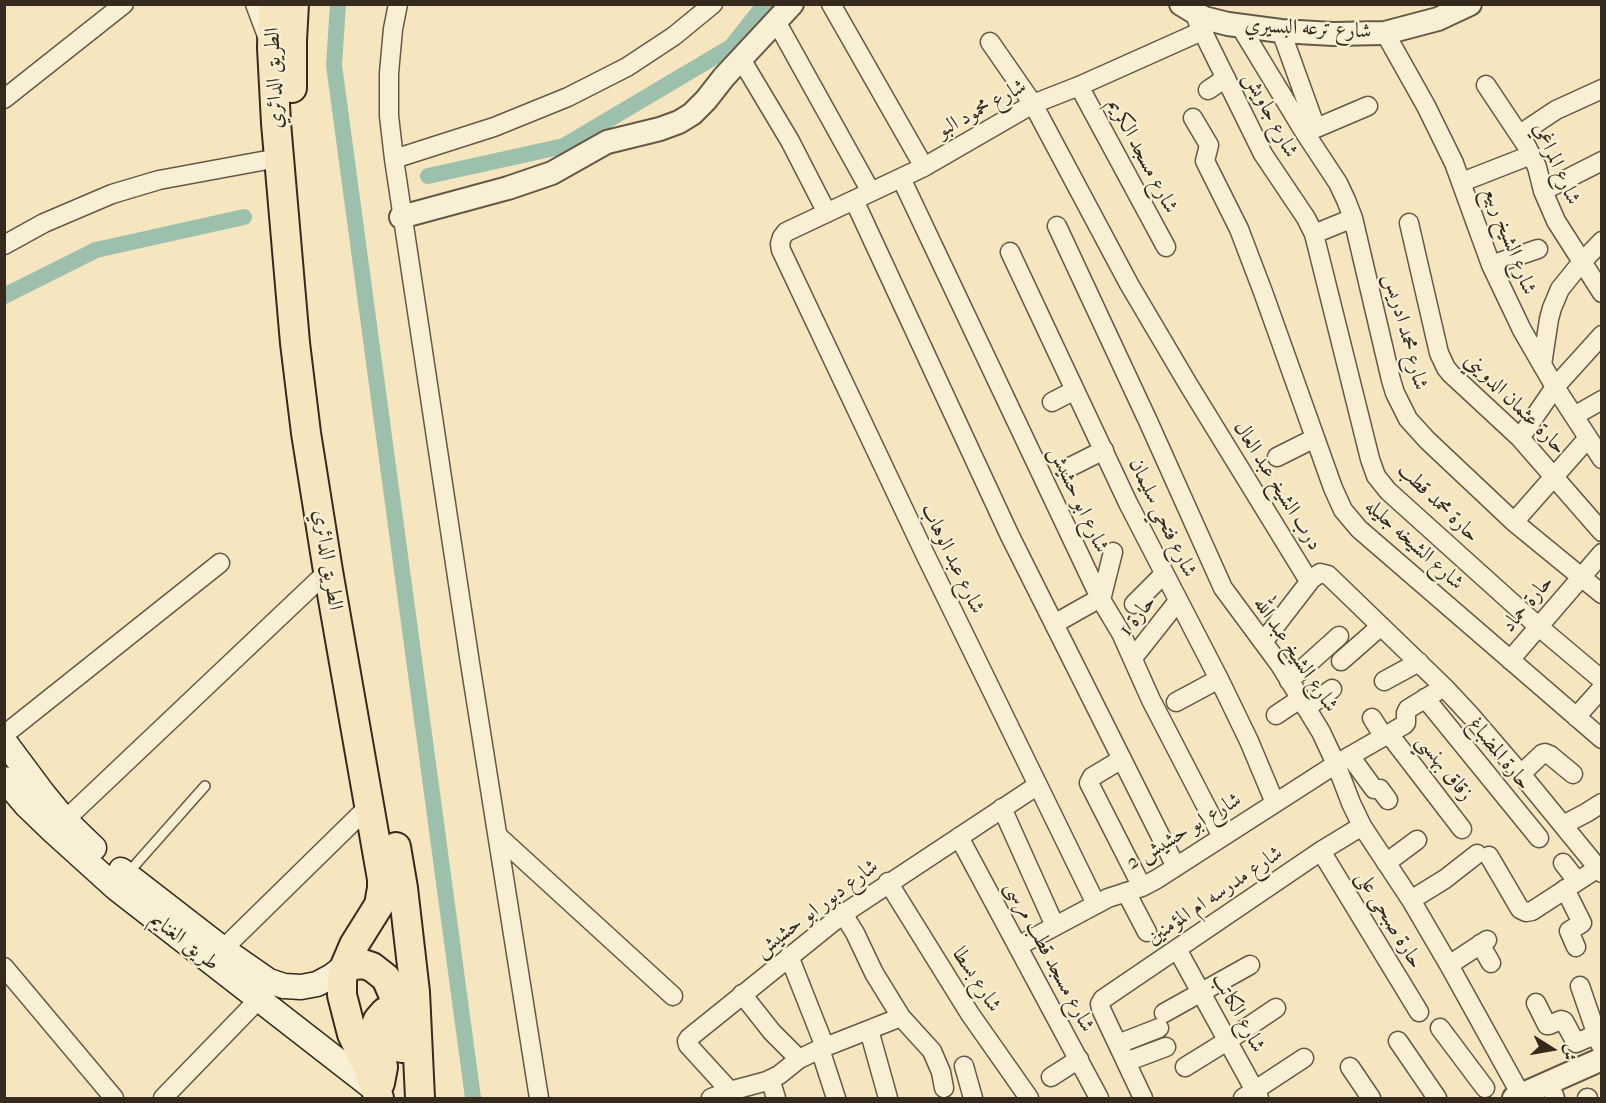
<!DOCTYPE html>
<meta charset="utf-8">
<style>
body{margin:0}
#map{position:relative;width:1606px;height:1103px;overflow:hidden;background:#f5e6bf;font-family:"IM FELL French Canon",Amiri,serif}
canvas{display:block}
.frame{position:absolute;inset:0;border:6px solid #36291d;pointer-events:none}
.north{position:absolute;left:1522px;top:1019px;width:60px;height:60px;-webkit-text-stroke:4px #f8efd5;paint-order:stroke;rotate:101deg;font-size:16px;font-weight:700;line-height:24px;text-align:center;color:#36291d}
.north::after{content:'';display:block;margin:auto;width:21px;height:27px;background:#36291d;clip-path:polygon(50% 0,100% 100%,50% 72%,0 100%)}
</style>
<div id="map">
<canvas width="1606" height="1103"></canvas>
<div class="frame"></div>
<div class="north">ش</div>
</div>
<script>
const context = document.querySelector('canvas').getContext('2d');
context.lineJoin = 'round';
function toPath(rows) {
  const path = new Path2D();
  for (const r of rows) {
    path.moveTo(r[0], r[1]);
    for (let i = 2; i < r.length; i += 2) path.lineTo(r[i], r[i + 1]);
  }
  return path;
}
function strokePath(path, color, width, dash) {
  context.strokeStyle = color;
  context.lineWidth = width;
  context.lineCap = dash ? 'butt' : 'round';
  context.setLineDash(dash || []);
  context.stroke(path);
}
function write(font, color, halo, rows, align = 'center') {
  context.font = font + ' "IM FELL French Canon",Amiri,serif';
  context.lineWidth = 4.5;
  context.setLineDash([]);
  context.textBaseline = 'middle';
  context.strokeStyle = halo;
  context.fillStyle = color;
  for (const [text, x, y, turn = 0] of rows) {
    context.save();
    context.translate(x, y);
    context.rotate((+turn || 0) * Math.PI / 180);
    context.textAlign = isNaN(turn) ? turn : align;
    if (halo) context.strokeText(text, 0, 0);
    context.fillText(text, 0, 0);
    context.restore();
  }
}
strokePath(toPath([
 [338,4,334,65,473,1098],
 [428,176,564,146,731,47,765,4],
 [4,296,96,250,244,217]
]), '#9dc0ac', 16);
const service = toPath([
 [128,873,205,786]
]);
const minor = toPath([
 [255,4,267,36],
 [398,4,393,29,389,73,389,116,394,159,470,663,539,1098],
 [831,4,924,167],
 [1197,20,1263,154,1306,218,1314,234,1370,459,1376,476,1388,491,1539,627,1602,680],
 [776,21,871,192],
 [1240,26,1305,133,1338,183,1346,200,1353,218,1391,380,1395,393,1408,419,1427,440,1514,522,1602,594],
 [1281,31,1316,128],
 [1385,33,1426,106,1454,163,1491,265,1522,330,1555,387,1602,459],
 [990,42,1033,104,1129,284,1188,384,1309,581,1320,573,1328,575,1444,687,1472,717,1521,774,1602,873],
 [741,59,790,141,827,213],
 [1486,85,1526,145,1537,167,1543,191,1556,221,1602,293],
 [1079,86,1166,247],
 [1208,90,1226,78],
 [4,99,124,4],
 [1193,118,1209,145,1205,161,1239,229,1263,292,1333,488,1343,510,1359,529,1602,739],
 [1307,132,1368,106],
 [1520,134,1556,110,1602,89],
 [394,159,494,127,568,97,627,67,674,36,713,4],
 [901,178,1100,598,1121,633,1151,700,1222,837],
 [1462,182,1531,155],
 [1543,191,1602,161],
 [854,200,1010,536,1176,867],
 [1409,223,1439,353,1446,368,1451,374,1520,438,1602,532],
 [1057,226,1148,421,1223,588,1280,665,1321,732,1336,764,1351,803,1362,826,1411,900,1449,965,1521,1095],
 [1314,234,1353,218],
 [4,245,44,223,112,194,159,180,278,158],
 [1010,252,1128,503,1219,679,1249,741,1275,803],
 [1491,265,1538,249],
 [1542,365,1549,319,1552,308,1560,289,1581,263,1602,241],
 [1052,402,1075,390],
 [1574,416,1602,400],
 [1520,438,1555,387,1602,335],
 [1277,457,1315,438],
 [1072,466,1104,450],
 [1514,522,1588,438],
 [1101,600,1113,552],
 [1134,604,1164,574],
 [1054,624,1100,598],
 [1263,642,1310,581],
 [1133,658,1178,601],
 [1510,660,1602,553],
 [1341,661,1381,626],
 [1289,681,1339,636],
 [1384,681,1419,662],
 [1425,698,1539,838],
 [1176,702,1219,679],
 [1306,708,1332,689],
 [1276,715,1300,699],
 [1576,717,1602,688],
 [1372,718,1384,737],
 [1389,734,1462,829],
 [4,735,220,563],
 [1350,756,1374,789,1380,789,1388,800],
 [1122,759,1092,777,1089,783,1142,887],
 [1521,774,1542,754,1545,753,1550,755,1573,774],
 [1002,808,1055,926],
 [65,820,328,571],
 [1563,825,1586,813,1602,803],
 [498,836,673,996],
 [959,837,1099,1098],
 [1321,851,1419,1012],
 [1489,856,1520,909,1526,912,1532,911,1598,868],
 [1386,863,1417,840],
 [1563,863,1577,881],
 [888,882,970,1014,1029,1098],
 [1565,889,1582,923,1569,931,1576,947],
 [1126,892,1147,932],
 [1411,900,1445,879,1477,854],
 [1096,904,924,552,781,250,780,244,782,237,786,232,924,167,1033,104,1079,86,1202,31],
 [843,914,855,933,874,973,901,1017,932,1051,941,1072,944,1088],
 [1480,944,1491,963],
 [1018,946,1108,898,1142,887,1157,879,1336,764,1404,725,1406,723,1406,713,1408,709,1444,687],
 [223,949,369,806],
 [1177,949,1259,1098],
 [789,956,825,1047],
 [1449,965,1487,940],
 [4,967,114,1098],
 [1580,986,1600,1044],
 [742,994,772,1032,799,1059],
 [1536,1003,1547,1025,1549,1025,1561,1020,1564,1021,1576,1043,1597,1034],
 [1164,1013,1250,965],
 [1440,1028,1485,1088],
 [869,1030,888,1098],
 [1398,1041,1437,1098],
 [1118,1044,1159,1028],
 [820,1049,836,1098],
 [1126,1062,1166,1047],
 [964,1066,973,1098],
 [1185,1067,1227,1041,1276,1008],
 [1350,1067,1371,1098],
 [1051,1077,1079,1059],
 [770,1079,776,1098],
 [1549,1083,1555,1098],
 [730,1091,688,1045,687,1041,689,1038,843,914,1038,785],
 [163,1098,259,999],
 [711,1098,730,1091,767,1081,779,1075,799,1059,820,1049,901,1017],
 [1143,1098,1101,1009,1100,1004,1103,999,1321,851,1362,826],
 [1243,1098,1304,1058],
 [1587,1098,1588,1098]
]);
const tertiary = toPath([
 [1181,4,1204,18,1228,24,1281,31,1333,34,1385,33,1438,19,1470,4],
 [401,217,508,188,552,173,607,142,660,129,679,122,692,114,706,100,724,77,792,4],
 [1514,1098,1602,1059]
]);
const secondary = toPath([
 [4,741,42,792,65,820,94,848],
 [4,779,26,805,53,831,116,888,377,1091],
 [121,870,223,949,269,981,284,986,301,987,317,984,332,976,345,966]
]);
const trunk = toPath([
 [273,4,272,48,276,123,295,343,306,433,328,571,382,879,382,888,379,905,354,945,345,966,342,980,342,995,352,1034,367,1066,379,1098],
 [292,88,292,40,294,4],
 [396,847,403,888,415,992,420,1098],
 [345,966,363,964,372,967,386,978,393,994,402,1048],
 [380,1083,383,1067,376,1025,378,1020,385,1012,395,1009]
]);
strokePath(service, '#665846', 12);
strokePath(minor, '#665846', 21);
strokePath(tertiary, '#665846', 26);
strokePath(secondary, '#36291d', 27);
strokePath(trunk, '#36291d', 32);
strokePath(service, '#f8efd5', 9);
strokePath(minor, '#f8efd5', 18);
strokePath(tertiary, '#f8efd5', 22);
strokePath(secondary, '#f8efd5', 24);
strokePath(trunk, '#f5e6bf', 28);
write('21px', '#36291d', '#f8efd5', [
 ["شارع ترعه البسيري",1308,29,3],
 ["الطريق الدائري",275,78,-92],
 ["شارع محمود البو",982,109,-29],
 ["شارع جاويش",1270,115,62],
 ["شارع مسجد الكريم",1142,156,62],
 ["شارع المراغي",1556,164,66],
 ["شارع الشيخ ربيع",1509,241,69],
 ["شارع محمد ادريس",1405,332,75],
 ["حارة عثمان الدويني",1515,404,45],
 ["درب الشيخ عبد العال",1277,486,58],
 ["شارع ابو حشيش",1078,500,65],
 ["حارة محمد قطب",1438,503,44],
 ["شارع فتحي سليمان",1162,518,64],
 ["شارع الشيخه جليله",1414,545,42],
 ["شارع عبد الوهاب",952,559,64],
 ["الطريق الدائري",327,560,81],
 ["حارة حماد",1528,604,-50],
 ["حارة 1",1138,616,-52],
 ["شارع الشيخ عبد الله",1295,655,56],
 ["حارة المضباغ",1499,754,51],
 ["زقاق بهنسي",1444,768,52],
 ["شارع ابو حشيش 2",1184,832,-31],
 ["شارع مدرسه ام المؤمنين",1215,896,-34],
 ["شارع دبور ابو حشيش",817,909,-37],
 ["حارة صبحى على",1389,920,59],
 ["طريق الغنايم",184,942,38],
 ["شارع مسجد قطب مرسى",1049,957,62],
 ["شارع بسطا",976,980,57],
 ["شارع الكاتب",1238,1013,61]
]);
</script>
